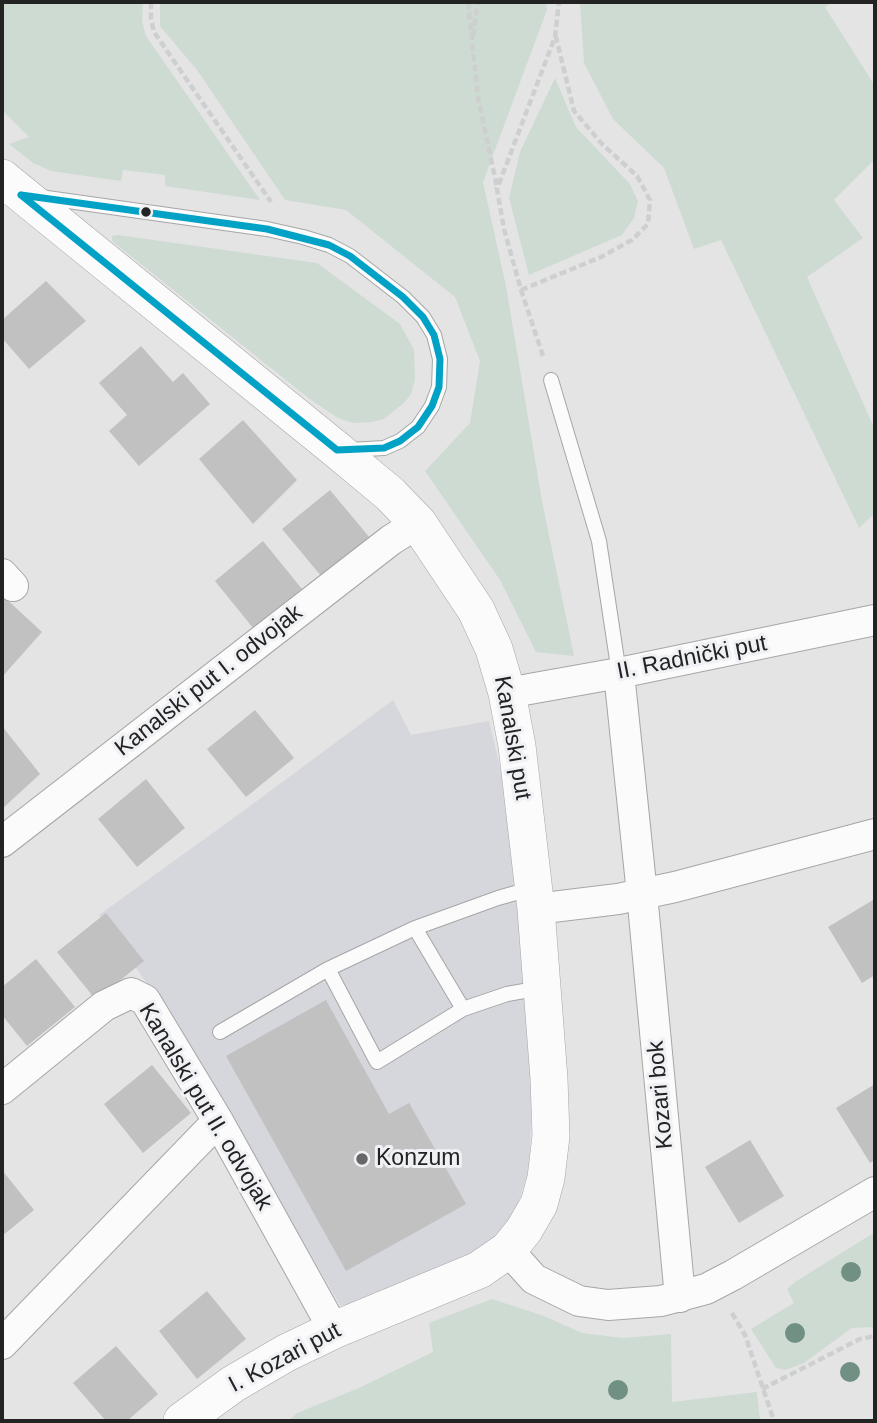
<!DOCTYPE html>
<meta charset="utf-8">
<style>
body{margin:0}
#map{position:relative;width:877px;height:1423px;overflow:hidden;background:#e4e4e5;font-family:Arial,sans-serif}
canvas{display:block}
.frame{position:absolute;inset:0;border:4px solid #232324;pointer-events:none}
</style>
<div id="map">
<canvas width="877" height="1423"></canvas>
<div class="frame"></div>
</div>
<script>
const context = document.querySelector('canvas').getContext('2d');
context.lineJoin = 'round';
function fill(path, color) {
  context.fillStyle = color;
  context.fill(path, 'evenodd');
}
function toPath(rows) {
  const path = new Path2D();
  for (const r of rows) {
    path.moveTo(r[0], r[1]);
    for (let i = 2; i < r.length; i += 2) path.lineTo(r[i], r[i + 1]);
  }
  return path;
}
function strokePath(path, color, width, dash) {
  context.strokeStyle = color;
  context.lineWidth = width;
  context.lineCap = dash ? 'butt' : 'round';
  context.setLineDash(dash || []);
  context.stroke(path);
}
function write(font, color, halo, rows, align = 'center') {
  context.font = font + ' Arial,sans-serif';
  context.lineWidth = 6;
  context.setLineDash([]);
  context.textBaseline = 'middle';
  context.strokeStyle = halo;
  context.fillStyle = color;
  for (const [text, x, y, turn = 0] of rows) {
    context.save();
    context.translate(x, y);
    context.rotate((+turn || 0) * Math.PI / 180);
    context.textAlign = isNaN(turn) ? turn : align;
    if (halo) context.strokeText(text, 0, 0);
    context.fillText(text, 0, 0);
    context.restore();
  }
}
fill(toPath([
 [393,700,411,735,489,721,504,784,521,927,533,1080,529,1167,516,1212,485,1249,347,1305,340,1305,181,1032,99,915,246,809]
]), '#d5d7dc');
fill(toPath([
 [2,2,143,2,142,21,146,36,260,200,165,186,165,175,123,170,121,181,51,171,33,163,9,144,29,137,2,110],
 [160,2,546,2,547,10,483,182,506,286,542,501,574,656,536,652,500,580,425,471,470,423,480,361,455,297,346,210,285,200,197,70,160,26],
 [580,2,833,2,825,7,875,86,875,159,834,200,863,238,807,277,875,430,875,513,859,528,721,240,694,249,664,168,613,119,584,63],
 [555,78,576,127,630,184,638,201,634,218,622,235,529,275,509,198,520,152],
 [118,235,317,263,400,324,414,350,415,379,411,394,405,402,384,419,372,422,353,423,338,418,311,400,112,241,112,236],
 [875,1232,875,1327,852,1328,804,1363,785,1370,776,1368,751,1329,794,1303,787,1289,795,1282],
 [492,1299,544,1316,582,1333,623,1338,671,1334,672,1402,757,1392,760,1421,288,1421,297,1413,359,1388,433,1352,429,1323]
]), '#cedbd3');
fill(toPath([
 [46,281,86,321,29,369,2,338,2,320],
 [141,346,173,382,183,373,210,404,139,466,109,431,127,415,99,383],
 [243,420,297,480,253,524,199,459],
 [330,490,370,538,322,577,282,529],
 [263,541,302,589,253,628,215,581],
 [2,595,42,632,2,677],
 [255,710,294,758,246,797,207,749],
 [2,726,40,774,2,809],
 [146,779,185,828,137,867,98,819],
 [873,900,875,904,875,975,862,983,828,927],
 [106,913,144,961,96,1000,57,952],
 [36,959,75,1007,27,1046,2,1015,2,987],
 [326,1000,389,1114,409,1103,466,1204,346,1271,226,1056],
 [152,1065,191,1113,143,1153,104,1104],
 [875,1084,875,1160,870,1163,836,1108],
 [750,1140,784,1196,739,1223,705,1167],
 [2,1170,34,1210,2,1236],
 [207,1291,246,1339,197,1379,159,1331],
 [116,1346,158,1394,127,1421,106,1421,73,1383]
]), '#c1c1c2');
const service = toPath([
 [40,197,267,229,303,237,329,245,350,256,403,297,423,317,434,335,440,359,439,387,432,406,418,427,400,441,384,448,349,450],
 [551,380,599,541,619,673],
 [415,928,498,898,533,888],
 [463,1009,415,928,328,969,377,1062,463,1009,507,994,541,988],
 [220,1032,328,969]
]);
const minor = toPath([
 [2,574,13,586],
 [619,673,642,894,680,1297],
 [507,693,619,673,875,620],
 [2,842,391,540,418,523],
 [536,909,618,899,675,887,875,834],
 [2,1089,104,1006,131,993,145,1000,218,1121,334,1330],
 [508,1250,534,1279,579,1301,608,1305,661,1301,706,1289,733,1275,875,1192],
 [2,1344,218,1121]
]);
const tertiary = toPath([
 [2,178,337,450,390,494,418,523,476,610,494,649,507,693,517,746,536,909,549,1079,551,1136,546,1178,539,1204,524,1230,508,1250,479,1270,334,1330,286,1353,233,1384,182,1421]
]);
strokePath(service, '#a6a6a7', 16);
strokePath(minor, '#a6a6a7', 32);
strokePath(tertiary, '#a6a6a7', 38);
strokePath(toPath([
 [151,2,151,19,154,32,271,202],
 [468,2,478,98,497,187],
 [473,36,478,2],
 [521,290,601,257,632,240,648,224,650,200,637,176,602,144,574,111,556,37],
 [543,356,521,290,504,229,497,189,555,37,559,2],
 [732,1313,745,1335,774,1421],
 [762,1389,860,1339,875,1336]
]), '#cecfcf', 4.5, [7, 3.5]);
strokePath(service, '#fbfbfb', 14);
strokePath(minor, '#fbfbfb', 30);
strokePath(tertiary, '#fbfbfb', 37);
strokePath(toPath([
 [21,195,267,229,329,245,350,256,403,297,423,317,434,335,440,359,439,387,432,406,418,427,400,441,384,448,337,450,21,195]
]), '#02a2c6', 7);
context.fillStyle = '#709083';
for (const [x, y] of [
 [851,1272],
 [795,1333],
 [850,1372],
 [618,1390]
]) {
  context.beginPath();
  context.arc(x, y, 10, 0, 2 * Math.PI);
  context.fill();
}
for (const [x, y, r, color] of [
 [146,212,6,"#232324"],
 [362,1159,7,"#676768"]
]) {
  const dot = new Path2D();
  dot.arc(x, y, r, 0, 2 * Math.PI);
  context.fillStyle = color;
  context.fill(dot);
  strokePath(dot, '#f0f1f4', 2.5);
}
write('23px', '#232324', '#f0f1f4', [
 ["II. Radnički put",692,658,-11],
 ["Kanalski put I. odvojak",209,681,-38],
 ["Kanalski put",512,738,80],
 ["Kozari bok",661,1095,-95],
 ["Kanalski put II. odvojak",205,1107,59],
 ["I. Kozari put",285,1358,-28]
]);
write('23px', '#232324', '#f0f1f4', [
 ["Konzum",376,1159]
], 'left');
</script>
